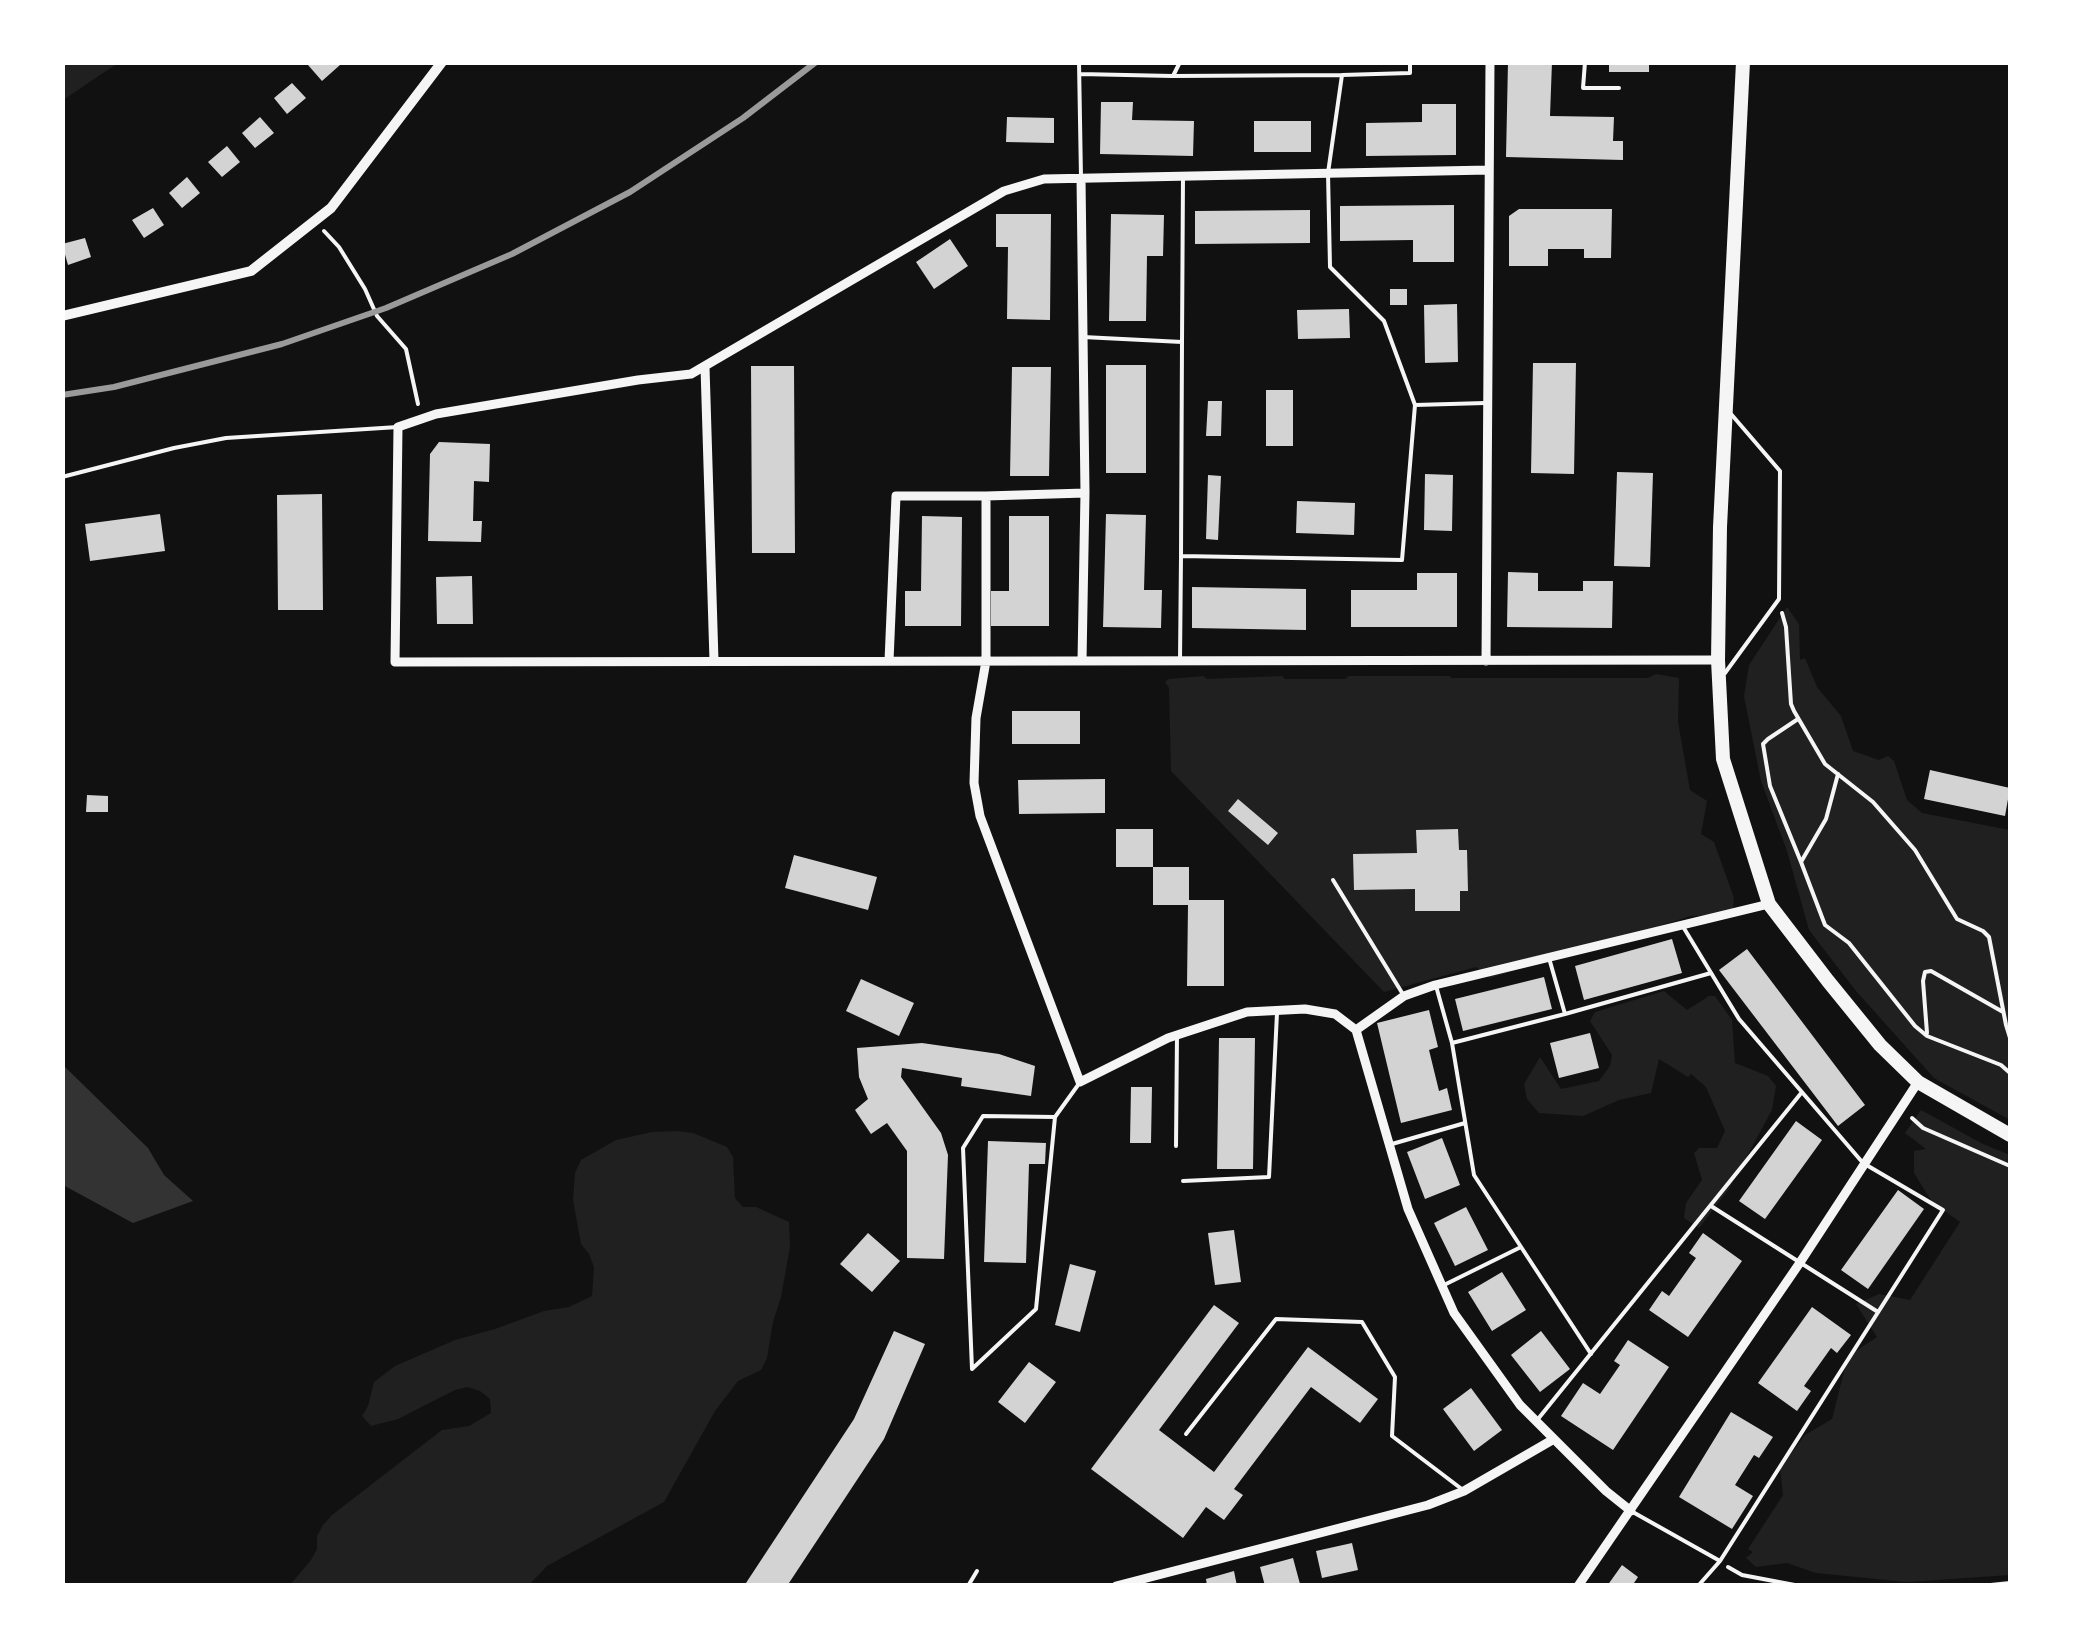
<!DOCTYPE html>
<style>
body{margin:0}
#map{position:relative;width:2073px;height:1648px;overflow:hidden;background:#111;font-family:"Roboto Condensed",sans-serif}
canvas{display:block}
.frame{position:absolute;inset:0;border:65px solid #fff;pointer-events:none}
</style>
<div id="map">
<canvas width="2073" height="1648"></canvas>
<div class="frame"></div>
</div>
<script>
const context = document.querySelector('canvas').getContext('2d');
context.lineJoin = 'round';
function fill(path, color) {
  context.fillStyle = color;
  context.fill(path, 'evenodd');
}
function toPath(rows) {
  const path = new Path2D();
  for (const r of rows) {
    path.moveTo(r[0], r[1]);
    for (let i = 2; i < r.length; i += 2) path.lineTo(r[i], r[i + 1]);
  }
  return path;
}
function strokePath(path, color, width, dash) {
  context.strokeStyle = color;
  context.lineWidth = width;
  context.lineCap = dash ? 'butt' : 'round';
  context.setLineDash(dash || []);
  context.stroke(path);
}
fill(toPath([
 [63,62,118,62,118,63,63,100],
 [1787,607,1799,624,1800,660,1805,658,1817,687,1841,716,1853,751,1879,760,1888,756,1894,761,1907,800,1922,813,2010,830,2010,1120,1934,1078,1856,991,1809,930,1787,851,1761,781,1744,696,1749,665],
 [1656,674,1679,678,1678,722,1690,790,1707,801,1701,834,1714,842,1734,898,1733,909,1721,915,1691,916,1490,978,1476,967,1384,992,1171,771,1169,688,1165,682,1169,679,1203,676,1207,679,1282,676,1285,679,1345,679,1349,676,1450,676,1451,678,1648,678],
 [1664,991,1687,1010,1709,996,1715,996,1732,1020,1735,1063,1768,1076,1776,1086,1772,1110,1729,1189,1699,1228,1684,1218,1686,1203,1702,1180,1694,1153,1699,1148,1717,1148,1725,1131,1706,1087,1691,1074,1688,1077,1659,1059,1651,1093,1619,1100,1583,1116,1539,1113,1527,1099,1524,1084,1540,1057,1561,1089,1599,1081,1610,1066,1612,1055,1590,1021,1595,1012],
 [1921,1110,1983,1144,2010,1155,2010,1575,1907,1582,1816,1573,1787,1563,1756,1567,1746,1558,1753,1552,1748,1549,1783,1495,1780,1468,1805,1435,1832,1419,1848,1356,1877,1337,1856,1304,1879,1294,1910,1300,1960,1222,1932,1202,1914,1173,1914,1151,1926,1149,1905,1133],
 [677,1131,693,1133,727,1147,733,1157,735,1198,743,1207,756,1207,789,1222,790,1247,781,1297,773,1322,767,1358,761,1370,738,1381,715,1411,664,1502,547,1566,529,1585,290,1585,311,1560,317,1549,317,1536,323,1525,332,1515,442,1430,469,1426,491,1413,490,1399,480,1391,467,1387,455,1390,398,1419,371,1426,362,1416,368,1406,374,1382,395,1366,455,1340,495,1329,544,1311,569,1307,592,1296,594,1267,589,1254,581,1244,573,1200,575,1173,581,1160,616,1140,652,1132]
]), '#202020');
fill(toPath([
 [63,1065,148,1148,164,1175,193,1201,133,1223,63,1185]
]), '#333');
fill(toPath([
 [311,62,338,62,340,65,322,81,308,65],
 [1508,62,1552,62,1550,116,1614,117,1613,141,1623,141,1623,160,1506,157],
 [1609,62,1649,62,1649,72,1609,72],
 [292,83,306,98,287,114,274,98],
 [1101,102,1133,102,1132,120,1194,121,1193,156,1100,154],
 [1422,104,1456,104,1456,155,1366,156,1366,123,1422,122],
 [260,117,274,133,255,148,242,133],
 [1007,117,1054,118,1054,143,1006,142],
 [1254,121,1311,121,1311,152,1254,152],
 [227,146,240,162,222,177,208,162],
 [187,177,200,193,182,208,169,193],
 [1454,205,1454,262,1413,262,1413,240,1340,241,1340,206],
 [153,208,164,225,144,238,132,220],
 [1519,209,1612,209,1611,258,1584,258,1584,249,1548,249,1548,266,1509,266,1509,216],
 [1310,210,1310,243,1195,244,1195,211],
 [996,214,1051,214,1050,320,1007,319,1008,247,996,247],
 [1111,214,1164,215,1163,256,1147,256,1146,321,1109,321],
 [85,238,91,257,68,265,62,244],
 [950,239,968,266,934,289,916,262],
 [1390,289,1407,289,1407,305,1390,305],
 [1457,304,1458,362,1425,363,1424,305],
 [1349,309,1350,338,1298,339,1297,310],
 [1533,363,1576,363,1574,474,1531,473],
 [1106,365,1146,365,1146,473,1106,473],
 [751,366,794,366,795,553,752,553],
 [1012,367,1051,367,1049,476,1010,476],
 [1266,390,1293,390,1293,446,1266,446],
 [1208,401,1222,401,1221,436,1206,436],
 [439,442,490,444,489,482,474,481,473,521,482,521,481,542,428,541,430,454],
 [1617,472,1653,473,1650,567,1614,566],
 [1425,474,1453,475,1452,531,1424,530],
 [1208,475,1221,476,1218,540,1206,539],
 [322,494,323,610,278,610,277,495],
 [1297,501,1355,503,1354,535,1296,533],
 [160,514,165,551,90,561,85,524],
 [1106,514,1146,515,1144,590,1162,590,1161,628,1103,627],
 [922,516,962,517,961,626,905,626,905,591,921,591],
 [1009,516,1049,516,1049,626,991,626,991,591,1009,591],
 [1508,572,1538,573,1538,591,1583,591,1583,581,1613,581,1612,628,1507,627],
 [1417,573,1457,573,1457,627,1351,627,1351,590,1417,590],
 [472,576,473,624,437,624,436,577],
 [1192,587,1306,589,1306,630,1192,628],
 [1012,711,1080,711,1080,744,1012,744],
 [1930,770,2010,788,2005,816,1924,799],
 [1105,779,1105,813,1019,814,1018,780],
 [87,795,108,796,108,812,86,812],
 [1238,799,1278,833,1268,845,1228,811],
 [1116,829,1153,829,1153,867,1116,867],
 [1458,829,1459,850,1467,850,1468,891,1460,891,1460,911,1415,911,1415,889,1354,890,1353,854,1417,853,1416,830],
 [794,855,877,877,868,910,785,888],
 [1153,867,1189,867,1189,900,1224,900,1224,986,1187,986,1188,905,1153,905],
 [1672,939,1682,973,1584,1000,1575,966],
 [1747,949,1865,1105,1838,1126,1719,970],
 [1544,977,1552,1009,1463,1031,1455,999],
 [861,979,914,1003,899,1036,846,1011],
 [1429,1010,1438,1047,1429,1050,1439,1091,1447,1088,1452,1110,1401,1123,1377,1023],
 [1590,1033,1599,1068,1559,1078,1550,1043],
 [1219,1038,1255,1038,1253,1169,1217,1169],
 [922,1043,999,1054,1035,1066,1031,1096,961,1086,962,1078,902,1068,901,1077,941,1133,948,1155,944,1259,907,1258,907,1151,887,1123,871,1134,855,1110,868,1099,859,1077,857,1048],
 [1131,1087,1152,1087,1151,1143,1130,1143],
 [1796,1121,1822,1140,1765,1219,1739,1201],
 [1442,1138,1460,1185,1425,1199,1407,1152],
 [988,1141,1046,1143,1045,1164,1029,1164,1026,1263,984,1262],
 [1898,1190,1924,1209,1868,1289,1841,1270],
 [1466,1207,1488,1250,1455,1266,1434,1223],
 [1234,1230,1241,1282,1215,1285,1208,1233],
 [868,1233,900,1261,872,1292,840,1264],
 [1703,1233,1742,1261,1688,1337,1649,1310,1662,1291,1669,1296,1696,1258,1689,1253],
 [1070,1264,1096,1271,1080,1332,1055,1325],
 [1502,1272,1526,1310,1492,1331,1468,1292],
 [1214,1305,1239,1323,1159,1430,1214,1472,1308,1347,1378,1399,1360,1423,1311,1387,1234,1489,1243,1495,1224,1520,1206,1507,1183,1538,1091,1469],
 [1812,1307,1851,1335,1837,1353,1831,1348,1804,1386,1811,1391,1797,1411,1758,1383],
 [894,1331,925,1344,884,1439,787,1586,744,1586,854,1419],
 [1541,1331,1570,1369,1540,1392,1511,1355],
 [1628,1340,1669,1367,1613,1450,1561,1416,1583,1383,1600,1394,1620,1365,1614,1361],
 [1029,1362,1056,1382,1025,1423,998,1402],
 [1471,1388,1502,1430,1474,1451,1443,1409],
 [1731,1412,1773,1437,1759,1458,1754,1455,1735,1485,1753,1496,1732,1529,1679,1497],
 [1352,1543,1358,1570,1322,1578,1316,1551],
 [1293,1558,1300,1584,1265,1586,1260,1567],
 [1622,1565,1638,1577,1632,1586,1607,1586],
 [1234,1571,1237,1586,1207,1586,1206,1579]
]), '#d3d3d3');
strokePath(toPath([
 [324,231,339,247,365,289,377,316,406,349,418,404],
 [1782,613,1786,627,1791,704,1794,711,1825,764,1873,802,1915,850,1957,919,1983,931,1989,937,2006,1025,2010,1038],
 [1798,719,1768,739,1763,744,1770,786,1801,862,1826,819,1838,774],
 [1801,862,1825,925,1849,943,1915,1026,1927,1036,2001,1065,2010,1073],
 [1927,1033,1923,981,1925,972,1931,971,2003,1012],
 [1912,1118,1923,1128,2010,1166],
 [1728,1567,1742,1575,1800,1586],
 [968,1586,977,1571],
 [1981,1586,2010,1583]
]), '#f5f5f5', 4);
strokePath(toPath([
 [1079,62,1081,178],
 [1410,62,1410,73,1342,75,1328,173,1330,267,1384,321,1415,405],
 [1585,62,1583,88,1619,88],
 [1080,74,1172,76,1342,75],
 [1173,76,1180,62],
 [1083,337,1182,342,1181,556,1402,560,1415,405,1485,403],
 [1182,342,1183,176],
 [62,477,174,448,226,438,398,427],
 [1180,661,1181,556],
 [1725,673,1779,599,1780,471,1731,414],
 [1333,880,1404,996],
 [1682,925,1739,1019,1863,1163,1943,1210,1720,1561],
 [1549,958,1565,1014,1711,973],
 [1436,986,1452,1043,1565,1014],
 [1452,1043,1474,1175,1591,1354],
 [1392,1144,1465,1123],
 [1176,1146,1177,1035],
 [1183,1181,1269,1177,1277,1013],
 [1711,1206,1878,1312],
 [1444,1285,1521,1247],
 [972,1369,963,1148,983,1116,1055,1117,1078,1085],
 [972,1369,1036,1309,1055,1117],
 [1538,1419,1802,1092],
 [1186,1434,1276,1319,1362,1322,1395,1377,1392,1436,1463,1490],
 [1631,1511,1720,1561,1698,1586]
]), '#f5f5f5', 4);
strokePath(toPath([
 [1489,170,1044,179,1004,191,691,374,638,380,436,414,398,427,395,662,1718,660],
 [1081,178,1085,493,1082,661],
 [705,367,714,661],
 [1085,493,986,496,986,661,976,718,974,783,980,816,1080,1082,1168,1038,1247,1012,1305,1009,1335,1014,1356,1030,1408,1209,1454,1313,1520,1405,1606,1491,1631,1511],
 [889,661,896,496,986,496],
 [1486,661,1490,62],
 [1356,1030,1404,996,1435,985,1769,904],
 [1116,1586,1428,1505,1464,1491,1554,1439],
 [1578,1586,1799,1264,1918,1082]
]), '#f5f5f5', 9);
strokePath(toPath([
 [62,316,251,271,331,208,442,62]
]), '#f5f5f5', 10);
strokePath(toPath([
 [1743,62,1720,527,1718,660,1723,759,1769,904,1828,981,1880,1045,1918,1082,2010,1135]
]), '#f5f5f5', 14);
strokePath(toPath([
 [62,395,114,387,282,344,386,308,512,254,630,192,743,118,816,62]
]), '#9a9a9a', 6);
</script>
